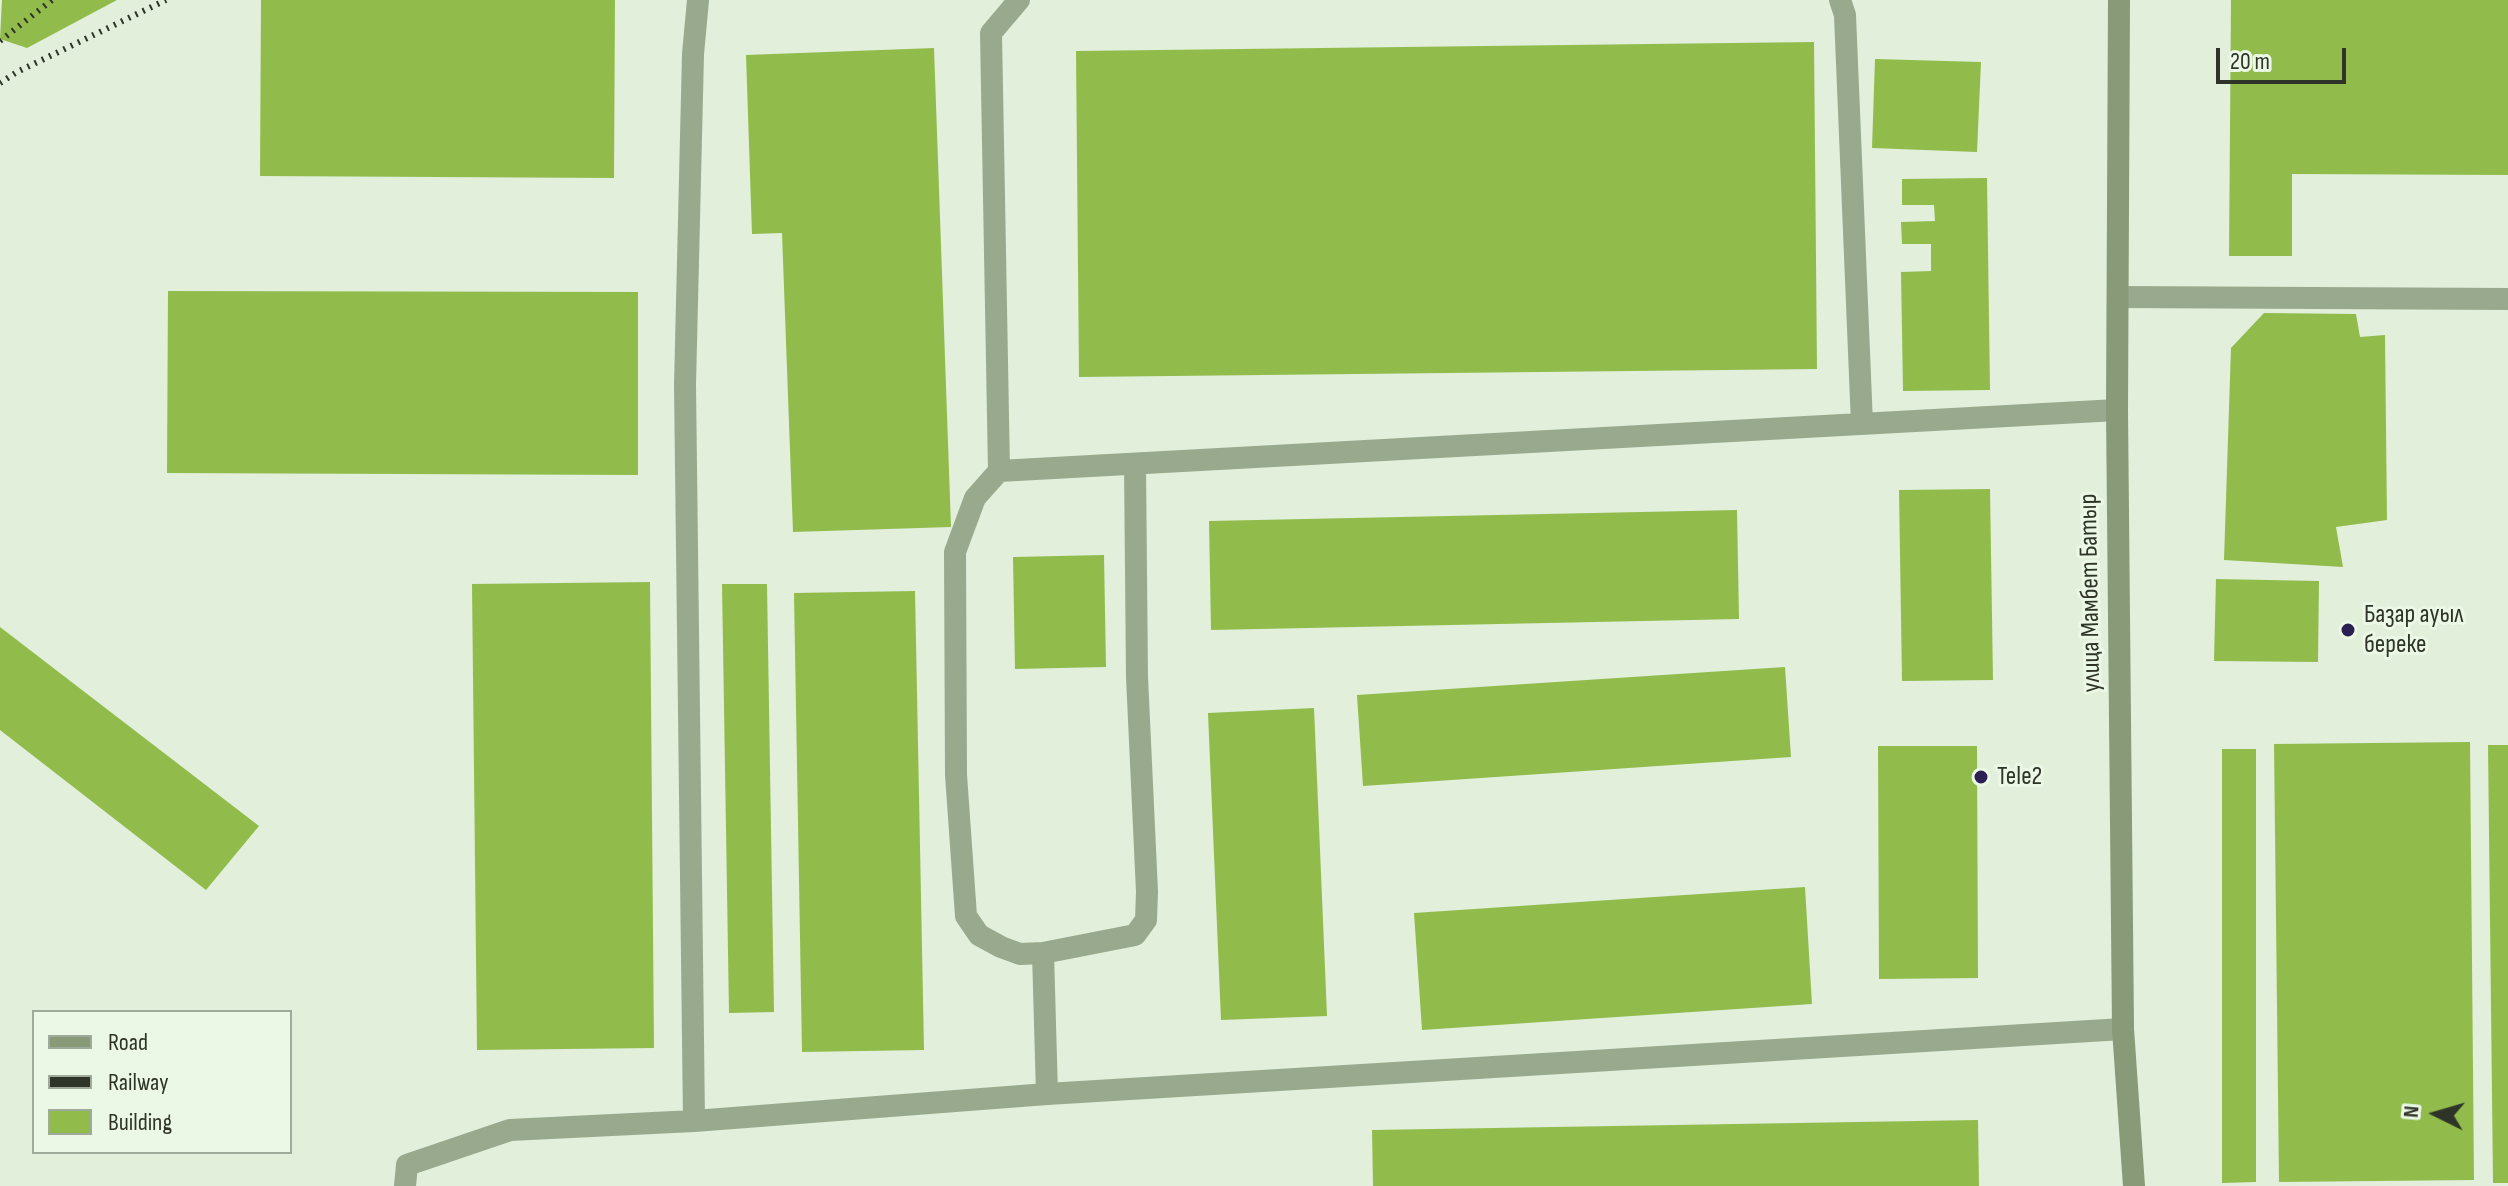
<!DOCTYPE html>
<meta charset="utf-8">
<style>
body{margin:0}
#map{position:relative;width:2508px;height:1186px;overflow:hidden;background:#e1efdb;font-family:"Sofia Sans Condensed",sans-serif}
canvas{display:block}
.legend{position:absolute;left:32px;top:1010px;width:260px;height:144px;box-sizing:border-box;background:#ecf8e6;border:2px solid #a0aa9a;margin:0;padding:10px 14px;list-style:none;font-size:24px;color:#2e3427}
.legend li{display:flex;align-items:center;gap:16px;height:40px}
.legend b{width:40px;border:2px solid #a0aa9a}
.north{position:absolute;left:2396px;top:1074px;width:80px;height:80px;-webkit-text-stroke:6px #ecf8e6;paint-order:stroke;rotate:275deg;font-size:22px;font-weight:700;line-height:32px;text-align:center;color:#2e3427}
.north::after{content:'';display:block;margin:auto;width:28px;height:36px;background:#2e3427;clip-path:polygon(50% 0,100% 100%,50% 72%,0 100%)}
.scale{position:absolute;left:2216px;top:48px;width:130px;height:36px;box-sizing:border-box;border:4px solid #2e3427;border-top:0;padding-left:10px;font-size:24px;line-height:28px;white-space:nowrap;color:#2e3427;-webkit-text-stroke:6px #ecf8e6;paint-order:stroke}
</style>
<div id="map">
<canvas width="2508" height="1186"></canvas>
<ul class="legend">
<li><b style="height:10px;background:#899a79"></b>Road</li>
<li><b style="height:10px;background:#2e3427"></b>Railway</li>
<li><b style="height:22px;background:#91bc4c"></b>Building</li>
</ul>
<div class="north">N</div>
<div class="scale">20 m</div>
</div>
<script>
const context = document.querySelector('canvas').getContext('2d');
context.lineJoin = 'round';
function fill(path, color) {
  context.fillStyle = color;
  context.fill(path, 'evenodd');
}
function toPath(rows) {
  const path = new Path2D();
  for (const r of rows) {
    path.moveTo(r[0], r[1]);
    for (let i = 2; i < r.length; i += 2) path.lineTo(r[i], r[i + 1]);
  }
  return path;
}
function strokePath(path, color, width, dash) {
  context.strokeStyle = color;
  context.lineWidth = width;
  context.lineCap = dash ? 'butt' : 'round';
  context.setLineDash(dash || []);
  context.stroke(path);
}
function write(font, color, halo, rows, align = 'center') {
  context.font = font + ' "Sofia Sans Condensed",sans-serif';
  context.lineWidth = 6;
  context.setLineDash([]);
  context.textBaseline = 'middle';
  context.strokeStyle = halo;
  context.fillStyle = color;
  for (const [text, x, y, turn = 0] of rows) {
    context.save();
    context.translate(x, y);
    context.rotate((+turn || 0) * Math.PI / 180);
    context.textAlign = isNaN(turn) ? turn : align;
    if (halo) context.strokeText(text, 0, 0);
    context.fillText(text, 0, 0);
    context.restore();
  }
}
fill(toPath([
 [2,0,117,0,27,48,0,39],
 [261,0,615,0,614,178,260,176],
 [2231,0,2508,0,2508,175,2292,174,2292,256,2229,256],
 [1814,42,1817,369,1079,377,1076,51],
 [934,48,951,527,793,532,782,233,752,234,746,55],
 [1875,59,1981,62,1977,152,1872,148],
 [1987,178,1990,390,1903,391,1901,272,1931,271,1931,244,1902,244,1901,222,1935,221,1934,205,1902,205,1902,179],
 [168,291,638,292,638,475,167,473],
 [2264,313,2356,314,2360,337,2385,335,2387,520,2336,527,2343,567,2224,560,2231,348],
 [1990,489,1993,680,1902,681,1899,490],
 [1737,510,1739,619,1211,630,1209,521],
 [1104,555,1106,667,1015,669,1013,557],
 [2216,579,2319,581,2318,662,2214,661],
 [650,582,654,1048,477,1050,472,584],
 [722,584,767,584,774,1012,729,1013],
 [915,591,924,1050,802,1052,794,593],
 [0,627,259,826,206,890,0,730],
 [1785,667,1791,757,1363,786,1357,695],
 [1314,708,1327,1016,1221,1020,1208,713],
 [2470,742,2474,1180,2279,1182,2274,744],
 [2488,745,2508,745,2508,1183,2493,1183],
 [1878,746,1977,746,1978,978,1879,979],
 [2222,749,2256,749,2256,1182,2222,1183],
 [1805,887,1812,1004,1422,1030,1414,913],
 [1978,1120,1979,1186,1373,1186,1372,1130]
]), '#91bc4c');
strokePath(toPath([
 [1019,0,991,33,999,471,2117,410],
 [1840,0,1845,15,1862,424],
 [2118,297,2508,299],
 [999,471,975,498,955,552,956,775,966,916,979,935,1001,947,1020,954,1043,953,1047,1094],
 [1043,953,1135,935,1146,920,1147,892,1137,677,1135,465]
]), '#99a98e', 22);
strokePath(toPath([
 [694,1121,685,385,693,54,698,0],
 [405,1186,407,1165,510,1130,694,1121,1047,1094,2123,1029]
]), '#99a98e', 22);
strokePath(toPath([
 [2119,0,2117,410,2123,1029,2134,1186]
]), '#899a79', 22);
strokePath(toPath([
 [0,41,52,0],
 [0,83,17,72,166,0]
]), '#2e3427', 6, [2, 6]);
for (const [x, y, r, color] of [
 [2348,630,8,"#2b2052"],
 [1981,777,8,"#2b2052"]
]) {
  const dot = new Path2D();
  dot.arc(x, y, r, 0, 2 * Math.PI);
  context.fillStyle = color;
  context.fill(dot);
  strokePath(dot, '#ecf8e6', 3);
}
write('26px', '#2e3427', '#ecf8e6', [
 ["улица Мамбет Батыр",2091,593,-91]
]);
write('26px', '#2e3427', '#ecf8e6', [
 ["Базар ауыл",2364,615],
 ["береке",2364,645],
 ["Tele2",1997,777]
], 'left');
</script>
